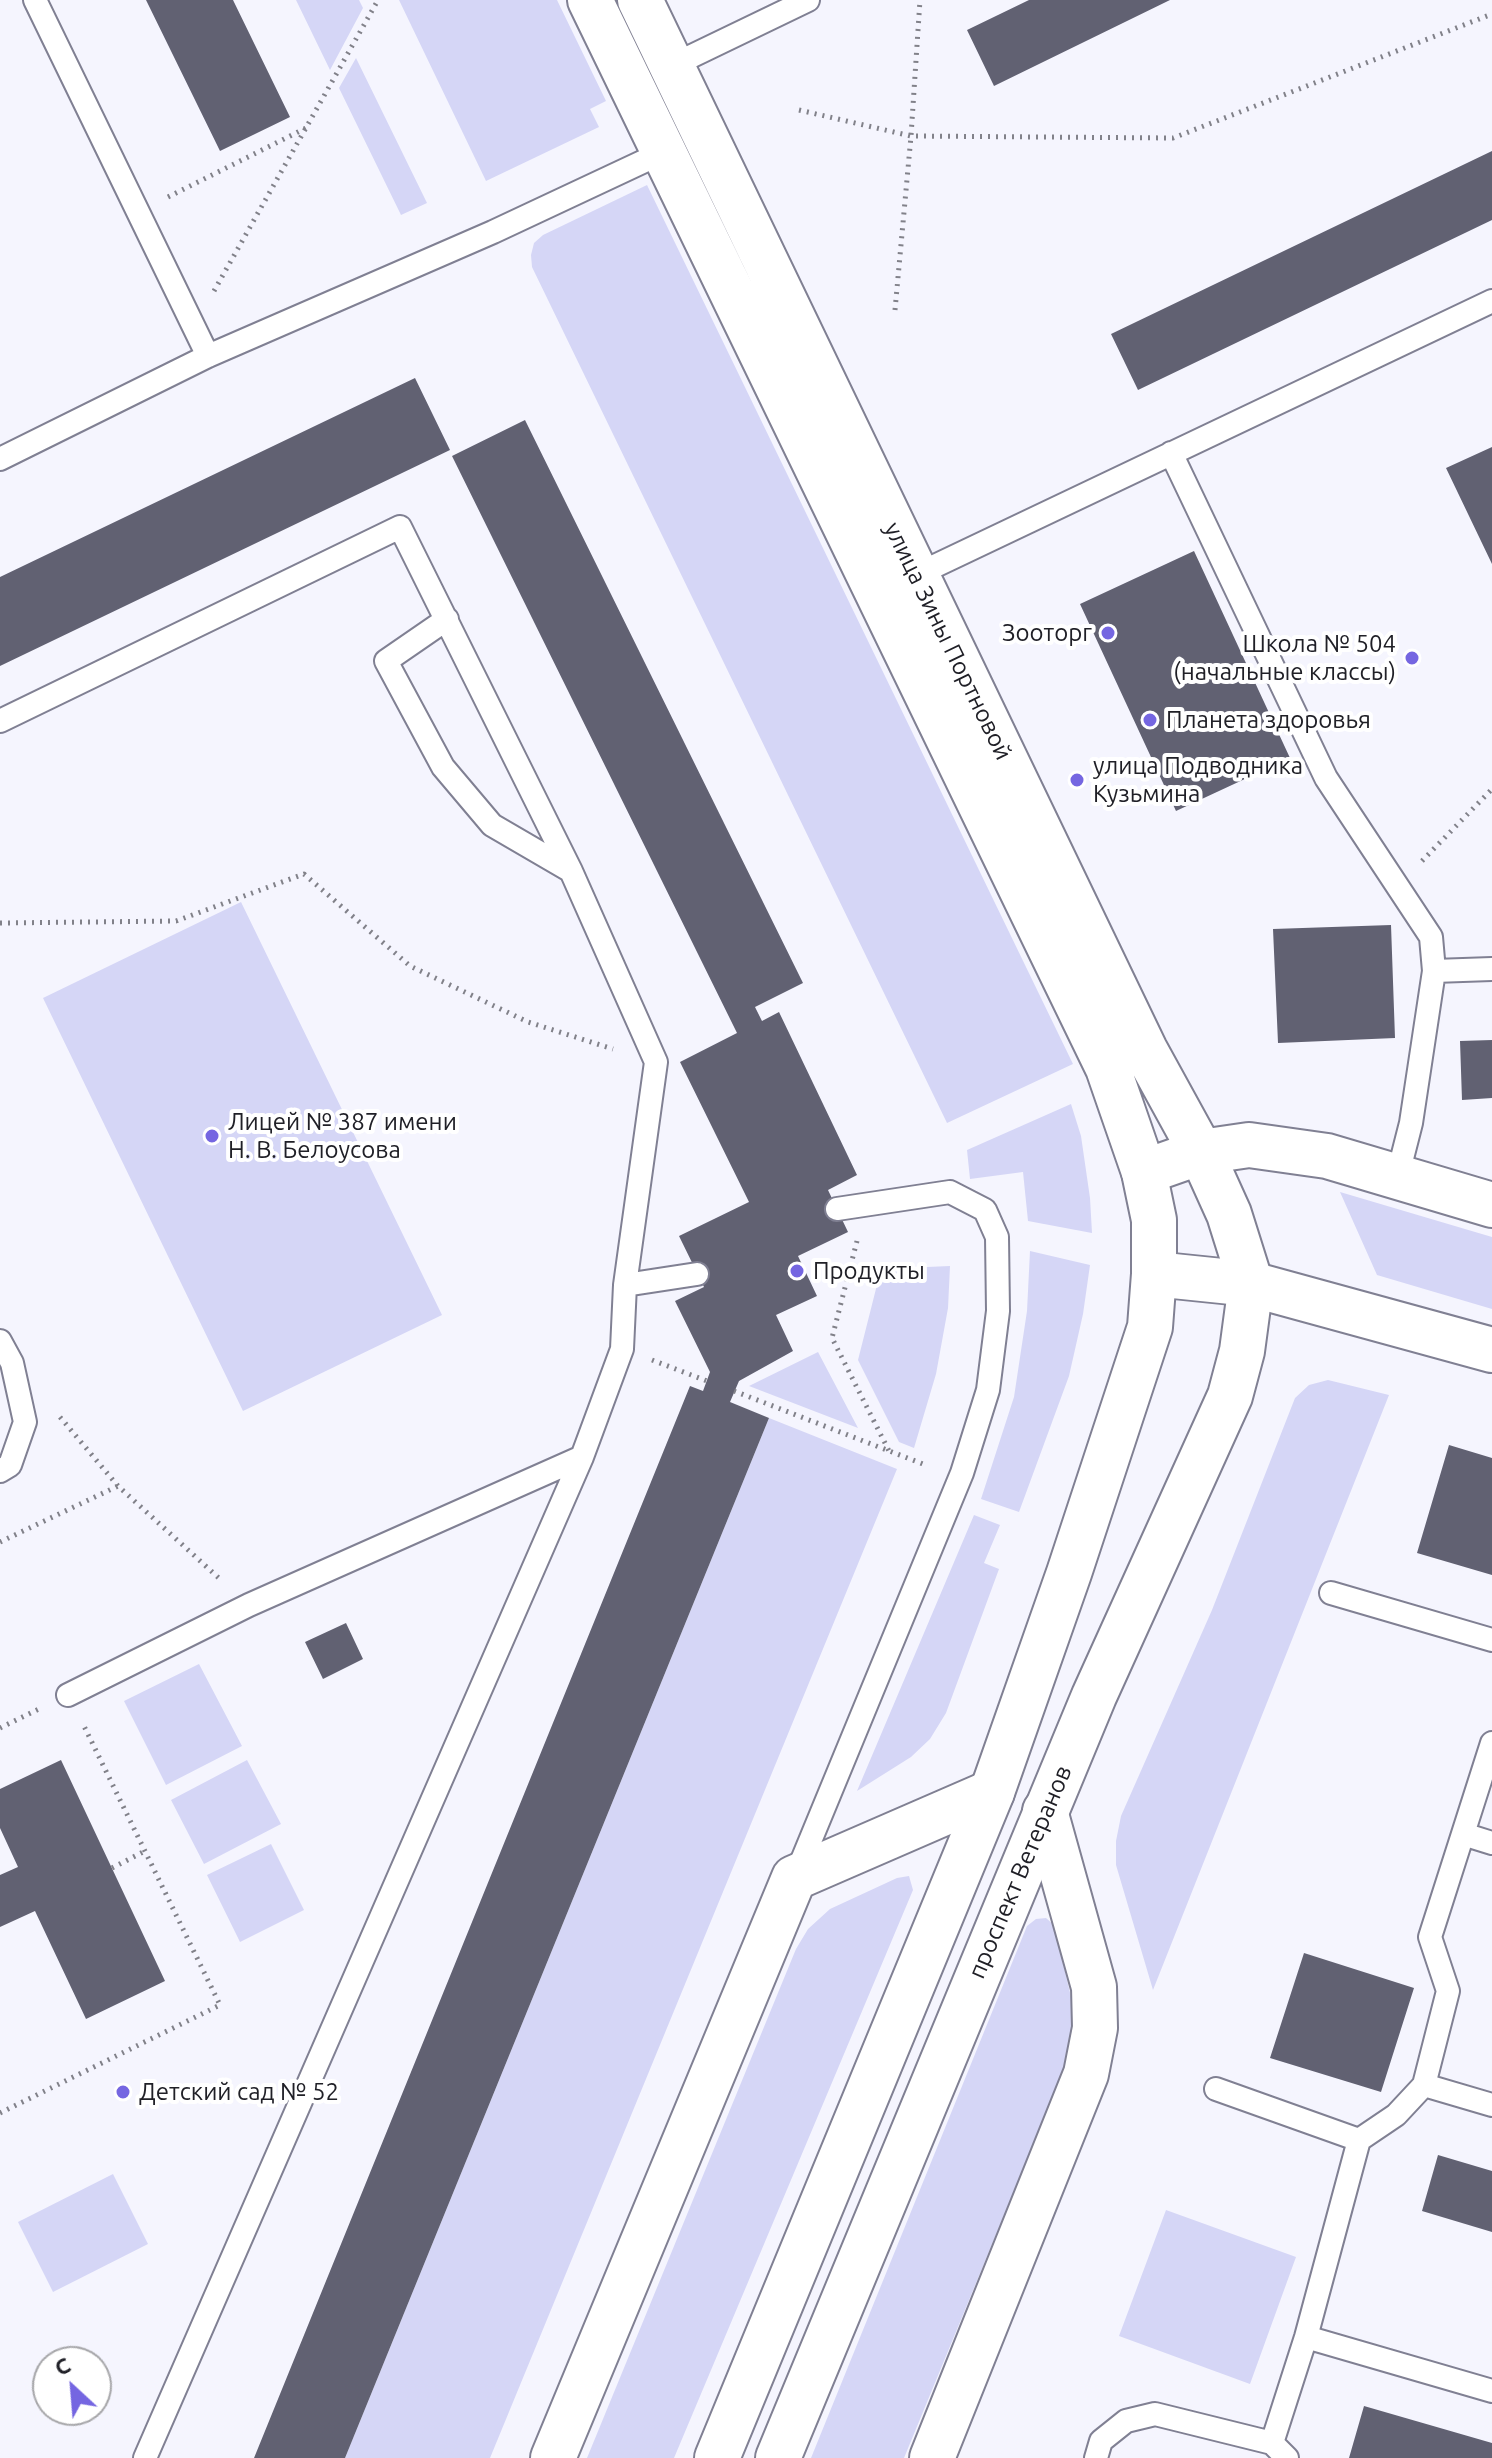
<!DOCTYPE html>
<meta charset="utf-8">
<style>
body{margin:0}
#map{position:relative;width:1492px;height:2458px;overflow:hidden;background:#f5f5fe;font-family:Ubuntu,sans-serif}
canvas{display:block}
.north{position:absolute;left:32px;top:2346px;width:80px;height:80px;box-sizing:border-box;background:#fff;border:2px solid #a6a6a9;border-radius:50%;rotate:334deg;font-size:22px;font-weight:700;line-height:32px;text-align:center;color:#202027}
.north::after{content:'';display:block;margin:auto;width:28px;height:36px;background:#7566e1;clip-path:polygon(50% 0,100% 100%,50% 72%,0 100%)}
</style>
<div id="map">
<canvas width="1492" height="2458"></canvas>
<div class="north">С</div>
</div>
<script>
const context = document.querySelector('canvas').getContext('2d');
context.lineJoin = 'round';
function fill(path, color) {
  context.fillStyle = color;
  context.fill(path, 'evenodd');
}
function toPath(rows) {
  const path = new Path2D();
  for (const r of rows) {
    path.moveTo(r[0], r[1]);
    for (let i = 2; i < r.length; i += 2) path.lineTo(r[i], r[i + 1]);
  }
  return path;
}
function strokePath(path, color, width, dash) {
  context.strokeStyle = color;
  context.lineWidth = width;
  context.lineCap = dash ? 'butt' : 'round';
  context.setLineDash(dash || []);
  context.stroke(path);
}
function write(font, color, halo, rows, align = 'center') {
  context.font = font + ' Ubuntu,sans-serif';
  context.lineWidth = 8;
  context.setLineDash([]);
  context.textBaseline = 'middle';
  context.strokeStyle = halo;
  context.fillStyle = color;
  for (const [text, x, y, turn = 0] of rows) {
    context.save();
    context.translate(x, y);
    context.rotate((+turn || 0) * Math.PI / 180);
    context.textAlign = isNaN(turn) ? turn : align;
    if (halo) context.strokeText(text, 0, 0);
    context.fillText(text, 0, 0);
    context.restore();
  }
}
fill(toPath([
 [296,0,359,0,363,8,330,70],
 [399,0,557,0,606,101,590,109,599,127,486,181],
 [356,58,427,203,401,215,339,88],
 [647,185,1073,1064,947,1123,532,267,531,255,534,243,543,235],
 [241,902,442,1315,243,1411,43,998],
 [1071,1104,1081,1136,1090,1198,1092,1233,1028,1221,1023,1172,970,1179,967,1150],
 [1340,1192,1492,1237,1492,1309,1377,1275],
 [1030,1251,1090,1265,1083,1314,1069,1376,1019,1512,981,1499,1014,1397,1027,1311],
 [950,1266,948,1308,936,1374,914,1448,899,1442,858,1360,881,1269],
 [818,1352,858,1428,749,1386],
 [1328,1380,1389,1395,1153,1990,1116,1865,1116,1841,1121,1816,1212,1610,1295,1398,1309,1385],
 [769,1418,897,1469,490,2458,345,2458],
 [974,1515,1000,1525,984,1563,999,1569,946,1713,930,1739,911,1757,857,1791],
 [199,1664,242,1746,166,1785,124,1701],
 [247,1760,281,1824,204,1864,171,1800],
 [271,1844,304,1910,240,1942,207,1875],
 [909,1876,913,1890,674,2458,587,2458,796,1949,808,1929,830,1909,897,1878],
 [1046,1918,1054,1925,1072,2001,1071,2033,1065,2067,904,2458,811,2458,1027,1926,1036,1919],
 [113,2174,148,2244,53,2292,18,2222],
 [1166,2210,1296,2257,1250,2384,1119,2336]
]), '#d5d6f6');
fill(toPath([
 [146,0,233,0,290,117,220,151],
 [1029,0,1170,0,994,86,967,30],
 [1492,151,1492,220,1138,390,1111,334],
 [415,378,450,450,0,666,0,577],
 [525,420,803,983,755,1007,762,1021,779,1012,857,1175,828,1190,848,1232,798,1256,817,1296,776,1315,793,1351,739,1381,730,1402,769,1418,345,2458,254,2458,690,1386,703,1391,710,1372,675,1301,704,1287,679,1236,749,1202,680,1062,737,1033,452,456],
 [1492,447,1492,564,1446,468],
 [1194,551,1290,758,1176,811,1080,604],
 [1391,925,1395,1038,1278,1043,1273,929],
 [1492,1040,1492,1098,1462,1100,1460,1041],
 [1449,1445,1492,1458,1492,1575,1417,1553],
 [346,1623,363,1659,323,1679,305,1642],
 [61,1760,165,1981,86,2019,35,1911,0,1927,0,1875,18,1867,0,1828,0,1789],
 [1304,1953,1414,1988,1381,2092,1270,2058],
 [1438,2155,1492,2171,1492,2232,1422,2211],
 [1364,2406,1492,2443,1492,2458,1349,2458]
]), '#616172');
const service = toPath([
 [35,0,208,356],
 [665,69,808,0],
 [1171,453,1326,778,1431,937,1434,971,1492,969],
 [0,459,208,356,493,232,670,149],
 [916,575,1492,301],
 [447,619,386,661,443,767,492,825,571,871],
 [0,721,400,527,571,871,656,1062,625,1285,622,1349,582,1457,145,2458],
 [1397,1178,1411,1123,1434,971],
 [625,1285,697,1274],
 [0,1341,12,1363,25,1422,10,1465,0,1471],
 [1331,1593,1492,1640],
 [68,1695,249,1605,582,1457],
 [1463,1834,1492,1843],
 [796,1875,962,1473,988,1390,998,1311,997,1237,985,1210,950,1192,837,1209],
 [1424,2085,1492,2105],
 [1216,2089,1359,2140],
 [1306,2337,1492,2391],
 [1272,2443,1306,2337,1359,2140,1396,2115,1424,2085,1448,1991,1430,1937,1492,1743],
 [1096,2458,1101,2441,1126,2421,1155,2414,1272,2443,1287,2458]
]);
const minor = toPath([
 [1144,1172,1201,1152,1249,1145,1327,1156,1492,1205],
 [1154,1274,1251,1284,1492,1350],
 [553,2458,794,1878,992,1792],
 [932,2458,1086,2074,1095,2028,1094,1987,1045,1811]
]);
const secondary = toPath([
 [590,0,1108,1068,1144,1172,1154,1220,1154,1274,1150,1327,1069,1573,992,1792,717,2458],
 [640,0,1145,1050,1201,1152,1229,1214,1251,1284,1242,1351,1230,1396,1094,1696,778,2458]
]);
strokePath(service, '#808093', 26);
strokePath(minor, '#808093', 48);
strokePath(secondary, '#808093', 48);
strokePath(toPath([
 [799,110,911,136,1173,138,1492,14],
 [168,197,306,128],
 [214,291,378,0],
 [895,310,911,136,920,0],
 [1422,861,1492,789],
 [0,923,176,921,304,874,410,966,528,1022,613,1049],
 [857,1241,832,1338,889,1451],
 [652,1360,707,1381],
 [734,1391,923,1464],
 [60,1417,118,1486,221,1580],
 [0,1542,118,1486],
 [0,1728,39,1709],
 [112,1868,145,1851],
 [0,2113,220,2005,83,1724]
]), '#818189', 5, [2, 6]);
strokePath(service, '#fff', 22);
strokePath(minor, '#fff', 44);
strokePath(secondary, '#fff', 44);
for (const [x, y, r, color] of [
 [1108,633,8,"#7566e1"],
 [1412,658,8,"#7566e1"],
 [1150,720,8,"#7566e1"],
 [1077,780,8,"#7566e1"],
 [212,1136,8,"#7566e1"],
 [797,1271,8,"#7566e1"],
 [123,2092,8,"#7566e1"]
]) {
  const dot = new Path2D();
  dot.arc(x, y, r, 0, 2 * Math.PI);
  context.fillStyle = color;
  context.fill(dot);
  strokePath(dot, '#fff', 3);
}
write('24px', '#202027', '#fff', [
 ["Зооторг",1092,633,"right"],
 ["Школа № 504",1396,644,"right"],
 ["(начальные классы)",1396,672,"right"],
 ["Планета здоровья",1166,720],
 ["улица Подводника",1093,766],
 ["Кузьмина",1093,794],
 ["Лицей № 387 имени",228,1122],
 ["Н. В. Белоусова",228,1150],
 ["Продукты",813,1271],
 ["Детский сад № 52",139,2092]
], 'left');
write('24px', '#202027', '#fff', [
 ["улица Зины Портновой",948,641,64],
 ["проспект Ветеранов",1020,1872,-67]
]);
</script>
